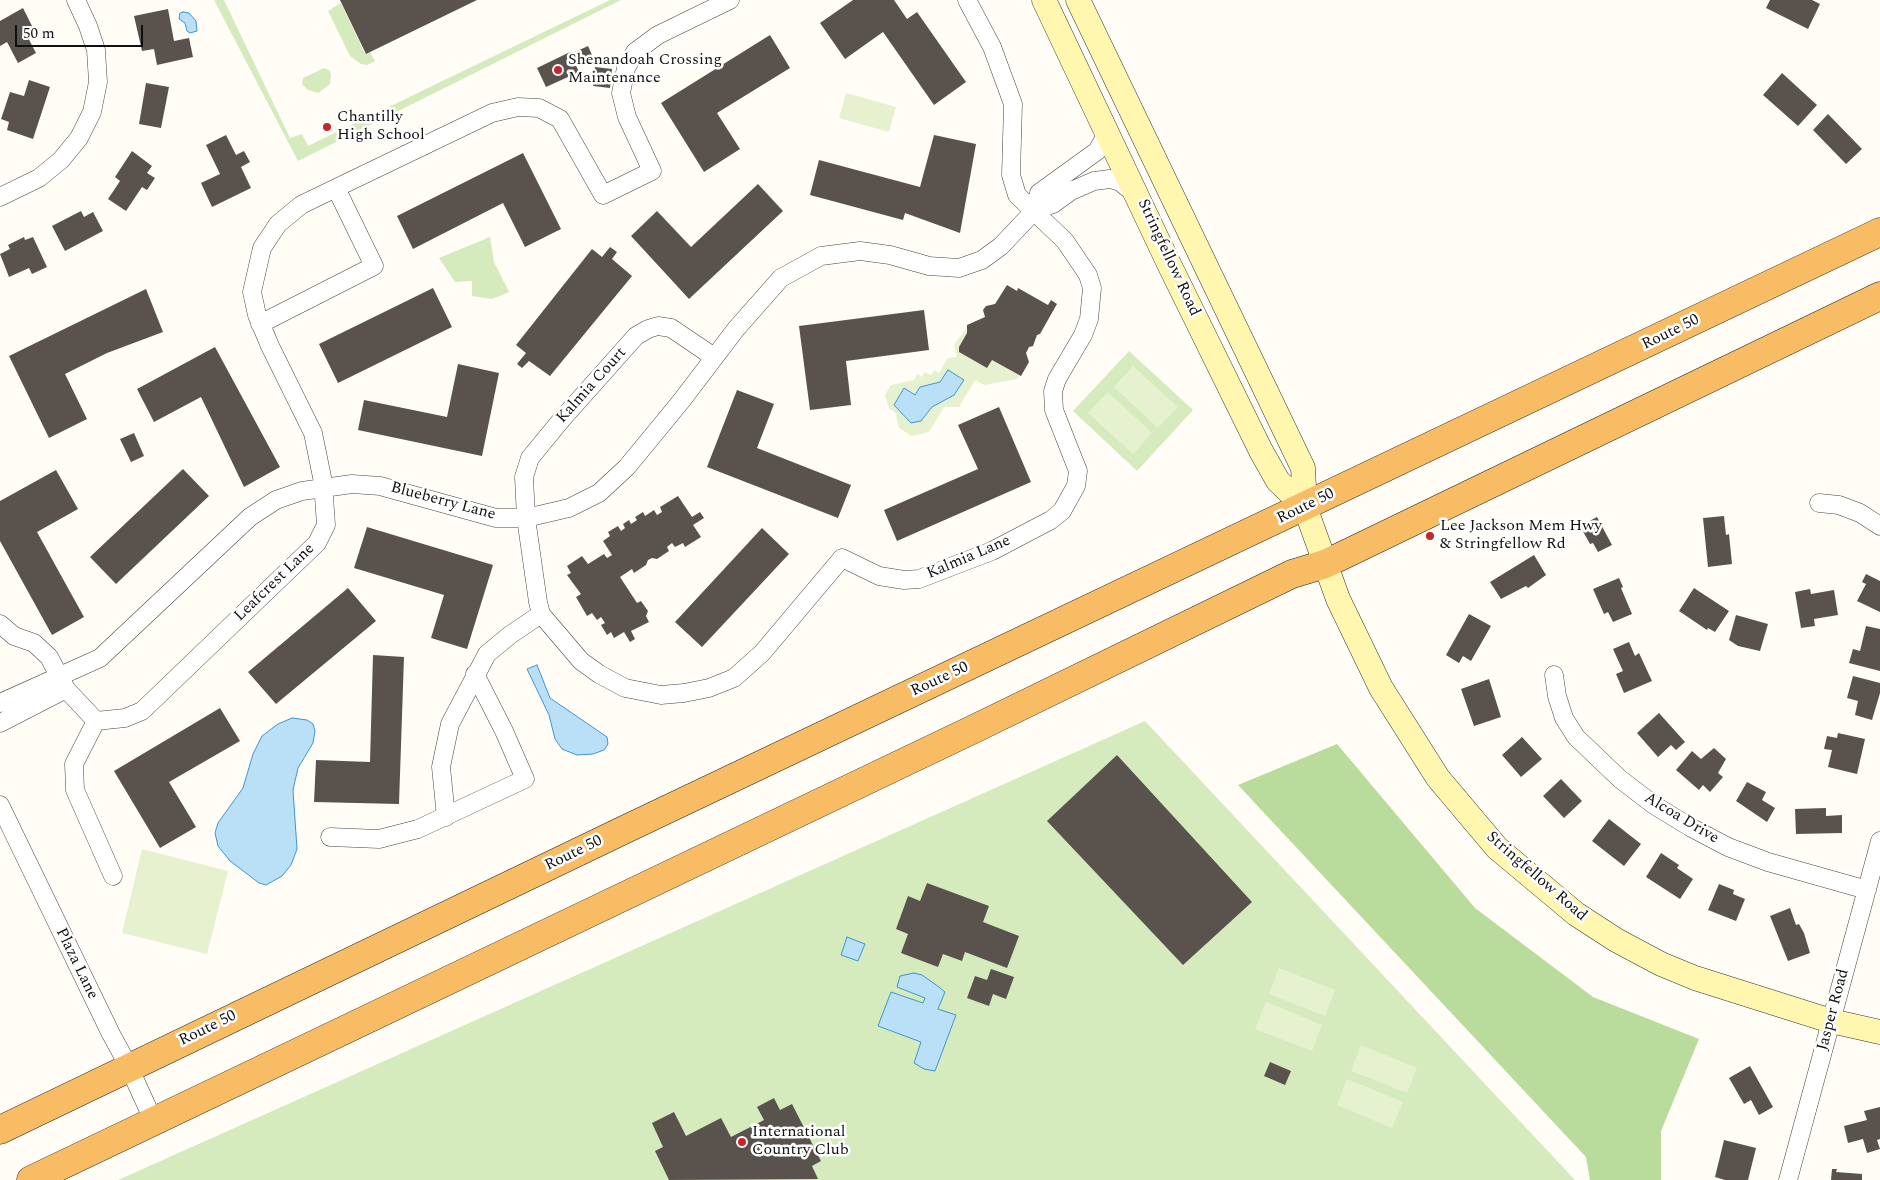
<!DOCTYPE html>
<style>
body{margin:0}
#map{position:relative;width:1880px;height:1180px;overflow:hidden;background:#fffdf5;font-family:Spectral,serif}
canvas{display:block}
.scale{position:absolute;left:15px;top:25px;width:128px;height:22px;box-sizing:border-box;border:2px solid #111;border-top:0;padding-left:6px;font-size:15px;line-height:18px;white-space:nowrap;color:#111;-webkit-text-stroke:4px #fff;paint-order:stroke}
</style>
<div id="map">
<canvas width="1880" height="1180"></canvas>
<div class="scale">50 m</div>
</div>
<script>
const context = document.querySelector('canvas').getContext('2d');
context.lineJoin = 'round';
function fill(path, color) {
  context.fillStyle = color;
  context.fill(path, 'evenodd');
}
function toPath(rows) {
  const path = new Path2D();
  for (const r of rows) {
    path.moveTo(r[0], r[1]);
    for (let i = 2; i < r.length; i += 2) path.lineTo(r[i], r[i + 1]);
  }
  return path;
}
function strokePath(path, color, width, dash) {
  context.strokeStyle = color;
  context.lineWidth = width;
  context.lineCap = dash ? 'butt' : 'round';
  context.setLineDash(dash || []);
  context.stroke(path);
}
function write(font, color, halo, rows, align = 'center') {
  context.font = font + ' Spectral,serif';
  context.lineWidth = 5;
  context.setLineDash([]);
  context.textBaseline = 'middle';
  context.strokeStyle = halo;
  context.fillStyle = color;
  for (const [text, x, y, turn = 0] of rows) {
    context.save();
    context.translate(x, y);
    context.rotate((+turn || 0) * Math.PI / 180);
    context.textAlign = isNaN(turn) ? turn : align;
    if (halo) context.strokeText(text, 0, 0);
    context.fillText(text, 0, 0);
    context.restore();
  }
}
fill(toPath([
 [214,0,224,0,290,138,302,134,308,146,610,0,621,0,298,161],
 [341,3,365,54,370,52,375,61,367,65,361,64,350,56,328,11],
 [324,68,329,70,331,75,330,84,318,93,308,90,302,84,303,78],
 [490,237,494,262,509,292,492,299,472,296,472,281,455,282,439,258],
 [1129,351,1193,410,1137,471,1073,411],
 [1145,721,1575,1180,118,1180]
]), '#d5ebbd');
fill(toPath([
 [1337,744,1475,908,1593,997,1699,1039,1661,1131,1661,1180,1590,1180,1586,1157,1238,785]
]), '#b9dc9c');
fill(toPath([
 [846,93,896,107,889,132,839,118],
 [966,329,967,333,959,347,959,352,987,368,992,360,1020,375,1017,379,984,385,975,380,959,407,944,407,929,432,912,436,899,428,895,412,889,409,885,395,891,385,914,380,917,374,922,377,925,372,931,375,934,370,939,373,948,358,957,357,954,345],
 [1133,366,1178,407,1158,428,1114,387],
 [1108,392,1152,433,1133,454,1088,413],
 [142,849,228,871,207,954,122,933],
 [1279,968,1335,990,1325,1016,1269,994],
 [1266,1002,1322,1025,1312,1051,1255,1029],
 [1361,1045,1417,1068,1407,1093,1351,1071],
 [1347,1079,1403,1102,1392,1128,1337,1105]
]), '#e6f2cf');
const water = toPath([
 [183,12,189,13,196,21,197,31,190,33,187,31,185,23,179,19,180,13,183,12],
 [948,370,964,380,954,395,932,407,921,421,911,423,894,405,904,388,915,395,920,387,940,382,948,370],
 [537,665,550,698,607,737,608,744,604,750,593,754,577,755,562,749,555,739,549,715,527,669,537,665],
 [292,718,307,720,313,724,315,731,313,743,298,768,293,790,297,849,291,865,282,876,266,885,259,883,230,861,218,846,215,833,218,823,243,788,253,754,262,736,278,724,292,718],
 [847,937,865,944,858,961,841,955,847,937],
 [914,973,922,975,939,987,945,992,938,1009,956,1015,935,1071,924,1069,914,1063,921,1042,878,1026,891,992,923,1003,925,998,897,987,900,976,914,973]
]);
fill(water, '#b9e0f7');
strokePath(water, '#3f96cf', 1);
fill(toPath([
 [340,0,477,0,366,54],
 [853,0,894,0,907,19,917,12,966,82,934,105,883,32,845,59,820,23],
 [1770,0,1812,0,1820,4,1808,29,1766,8],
 [23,8,32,26,24,30,36,53,18,63,7,42,0,46,0,21],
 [168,9,174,41,189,38,193,57,157,65,154,49,142,51,134,16],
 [770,35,790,68,717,113,740,149,704,172,661,103],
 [588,46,592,55,580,61,575,52],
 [570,52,579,72,546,87,537,68],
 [595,67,612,69,610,88,593,86],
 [1782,73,1817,105,1798,126,1763,95],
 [29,80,50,87,33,139,7,130,9,122,1,119,10,92,24,96],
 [146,83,169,87,161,128,139,124],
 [1828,114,1862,149,1846,164,1813,130],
 [226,135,236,155,244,151,250,162,241,167,251,188,212,207,201,183,220,174,206,145],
 [934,135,976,144,960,233,905,213,903,220,810,195,819,160,920,187],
 [132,151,152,166,147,173,155,178,147,190,142,187,126,211,108,199,120,181,115,177],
 [523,153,561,229,525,247,503,203,413,249,397,216],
 [758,184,783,211,689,299,631,236,657,211,691,247],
 [81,211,84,217,93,212,103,231,65,251,52,226],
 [24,237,25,240,33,237,47,267,32,274,29,268,9,277,0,254,10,249,8,245],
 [610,247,617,252,612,259,632,276,550,376,529,361,522,368,517,364,526,353,516,345,592,249,602,257],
 [1007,285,1017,291,1018,288,1048,305,1051,300,1057,304,1040,334,1037,335,1033,346,1029,347,1026,353,1029,362,1021,376,992,360,987,368,959,352,959,347,967,333,967,325,985,317,983,310,986,306,995,304],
 [433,288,452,327,338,383,319,344],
 [146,289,163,332,107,353,65,374,87,419,49,438,9,356],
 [924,310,929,350,846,361,851,405,810,410,799,326],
 [215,347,280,467,244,487,201,397,154,422,137,389],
 [458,364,499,373,482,456,358,430,364,400,447,417],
 [737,390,774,404,757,448,851,485,838,518,707,467],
 [999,407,1031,482,897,541,884,510,978,469,958,425],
 [134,433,144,456,131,462,120,439],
 [183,469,209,496,116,584,90,557],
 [56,470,78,509,37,532,84,617,52,635,0,541,0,501],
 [678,496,692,517,700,512,704,518,693,525,701,537,685,547,683,543,675,547,672,543,667,547,669,551,657,559,652,558,648,560,646,565,634,573,632,569,620,577,637,603,641,601,648,611,646,616,649,622,631,631,635,639,630,642,624,632,614,638,611,632,607,635,601,625,605,623,601,617,597,620,592,613,587,616,576,597,581,594,567,575,571,573,567,566,582,556,588,564,604,554,607,558,612,555,603,541,610,536,608,532,618,526,621,531,625,528,623,524,629,520,631,524,637,520,635,517,643,512,645,516,654,510,657,515,662,512,660,507],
 [1724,516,1726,535,1729,534,1732,564,1708,567,1703,518],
 [1597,517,1612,545,1598,552,1593,543,1590,544,1580,526],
 [367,527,493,565,467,649,431,638,444,595,354,568],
 [762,528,789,554,702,647,675,622],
 [1534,555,1546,575,1528,588,1526,586,1501,599,1490,582],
 [1866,574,1880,581,1880,612,1857,601,1866,584,1862,582],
 [1619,578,1623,587,1621,588,1632,614,1613,622,1608,612,1604,614,1593,589],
 [348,588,376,621,276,704,248,672],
 [1694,588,1729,611,1715,632,1708,628,1707,630,1679,611],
 [1810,589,1811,594,1834,590,1838,615,1814,619,1815,626,1801,628,1795,592],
 [1469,614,1491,626,1471,661,1463,656,1459,663,1446,655],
 [1736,615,1768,624,1760,651,1738,646,1729,640],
 [1866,626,1880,629,1880,671,1849,663,1853,649,1860,651],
 [1629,642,1635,656,1639,653,1652,681,1624,693,1616,674,1623,671,1613,649],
 [373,655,404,657,399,804,314,802,316,760,370,762],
 [1853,676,1880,683,1880,693,1872,720,1855,715,1858,701,1847,698],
 [1489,679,1501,717,1474,726,1461,689],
 [220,708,240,741,169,782,196,827,160,848,114,771],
 [1659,713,1685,742,1676,750,1671,745,1658,757,1637,733],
 [1838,733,1865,739,1857,774,1828,767,1832,750,1824,749,1827,736,1837,738],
 [1522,737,1542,759,1521,777,1502,755],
 [1714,748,1726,759,1718,773,1723,777,1710,792,1703,785,1699,790,1676,770,1692,751,1701,759],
 [1117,755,1252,902,1183,965,1047,821],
 [1561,779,1582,801,1564,818,1543,796],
 [1747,782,1766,792,1762,800,1775,808,1767,822,1736,801],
 [1826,808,1826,816,1842,815,1842,833,1796,834,1795,809],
 [1609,819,1641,844,1624,866,1592,841],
 [1661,853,1679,865,1677,868,1693,879,1680,899,1646,877],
 [927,883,989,906,983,922,1019,936,1007,968,965,952,962,961,943,954,938,967,901,953,908,934,896,929,908,896,920,901],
 [1719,884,1734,890,1733,894,1745,899,1736,921,1708,910],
 [1790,908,1796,925,1799,924,1804,933,1810,953,1788,961,1770,916],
 [991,969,1014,977,1006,999,993,994,989,1006,967,998,975,976,987,980],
 [1270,1062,1291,1071,1285,1085,1264,1076],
 [1750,1066,1773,1107,1759,1115,1751,1100,1744,1104,1729,1078],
 [774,1098,780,1110,792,1104,821,1161,812,1166,818,1179,669,1180,655,1151,663,1147,652,1123,674,1112,686,1136,721,1118,731,1137,764,1120,757,1107],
 [1880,1107,1880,1139,1877,1140,1880,1149,1867,1153,1863,1139,1848,1143,1844,1126,1867,1120,1864,1111],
 [1724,1140,1756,1148,1748,1180,1725,1180,1715,1177],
 [1832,1169,1837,1169,1836,1172,1862,1174,1862,1180,1831,1180]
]), '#5a524d');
const minor = toPath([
 [0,197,39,178,61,160,79,138,92,112,98,82,96,50,88,26,76,0],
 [1035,210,1039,193,1097,151,1104,139,1103,124],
 [260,324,374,266,336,188],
 [714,357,671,328,658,326,648,329,636,336,562,419,530,458,524,477,526,518,538,602,541,614,581,661,599,674,625,688,661,695,684,693,709,688,734,678,762,653,842,558,879,576,904,580,919,579,992,551,1051,520,1062,511,1076,486,1078,471,1054,410,1053,391,1057,379,1083,335,1089,319,1092,288,1088,275,1065,241,1017,195,1011,175,1013,104,992,47,967,0],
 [1819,503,1839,505,1860,513,1880,526],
 [0,624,14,636,34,643,49,657,66,689,96,721],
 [1554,675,1557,696,1564,718,1576,737,1620,779,1654,805,1690,827,1728,847,1768,862,1867,890],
 [0,703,100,658,250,517,276,500,302,491,352,484,380,486,496,518,526,518,569,508,599,493,627,467,682,400,736,329,781,278,821,256,860,251,890,255,929,266,959,268,982,260,1001,246,1035,210,1053,204,1071,191,1094,181,1110,179,1120,182,1134,193],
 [0,723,66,689],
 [0,805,111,1034,129,1067,154,1122],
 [446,817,441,767,450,724,487,654,510,635,541,614],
 [330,837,379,839,418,829,525,779,504,731,475,674],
 [113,876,75,790,74,764,96,721,125,718,142,711,317,543,326,525,323,482,313,433,270,346,257,315,252,292,262,248,278,224,301,205,336,188,492,113,518,107,539,108,560,119,603,195,652,171,627,117,621,93,626,68,635,52,658,35,730,0],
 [1788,1180,1880,841]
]);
const secondary = toPath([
 [1044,0,1169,264,1261,451,1278,481,1305,507],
 [1078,0,1303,468,1305,507,1338,599,1381,688,1438,778,1497,848,1576,914,1616,940,1661,964,1695,978,1831,1021,1880,1032]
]);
const trunk = toPath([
 [0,1130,628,828,1880,232],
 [31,1180,976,728,1292,574,1325,564,1880,296]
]);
strokePath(minor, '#444', 19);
strokePath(secondary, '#333', 25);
strokePath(trunk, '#222', 29);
strokePath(minor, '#fff', 18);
strokePath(secondary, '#fff6b0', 24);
strokePath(trunk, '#f7bc64', 28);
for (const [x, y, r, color] of [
 [558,70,5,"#c4262e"],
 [327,127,5,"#c4262e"],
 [1430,536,5,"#c4262e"],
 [742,1142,5,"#c4262e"]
]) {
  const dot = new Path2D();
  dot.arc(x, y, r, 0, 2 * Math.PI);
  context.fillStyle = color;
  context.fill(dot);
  strokePath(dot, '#fff', 2);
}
write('16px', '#111', '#fff', [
 ["Shenandoah Crossing",568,61],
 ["Maintenance",568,79],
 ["Chantilly",337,118],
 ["High School",337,136],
 ["Lee Jackson Mem Hwy",1440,527],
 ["& Stringfellow Rd",1440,545],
 ["International",752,1133],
 ["Country Club",752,1151]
], 'left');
write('16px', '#111', '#fff', [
 ["Stringfellow Road",1168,258,65],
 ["Route 50",1671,333,-26],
 ["Kalmia Court",592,386,-48],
 ["Blueberry Lane",443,502,15],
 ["Route 50",1306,507,-26],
 ["Kalmia Lane",969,558,-23],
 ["Leafcrest Lane",275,583,-44],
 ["Route 50",940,680,-25],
 ["Alcoa Drive",1681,819,31],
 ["Route 50",574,854,-26],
 ["Stringfellow Road",1536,877,41],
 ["Plaza Lane",76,964,64],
 ["Jasper Road",1834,1010,-75],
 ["Route 50",208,1029,-26]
]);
</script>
